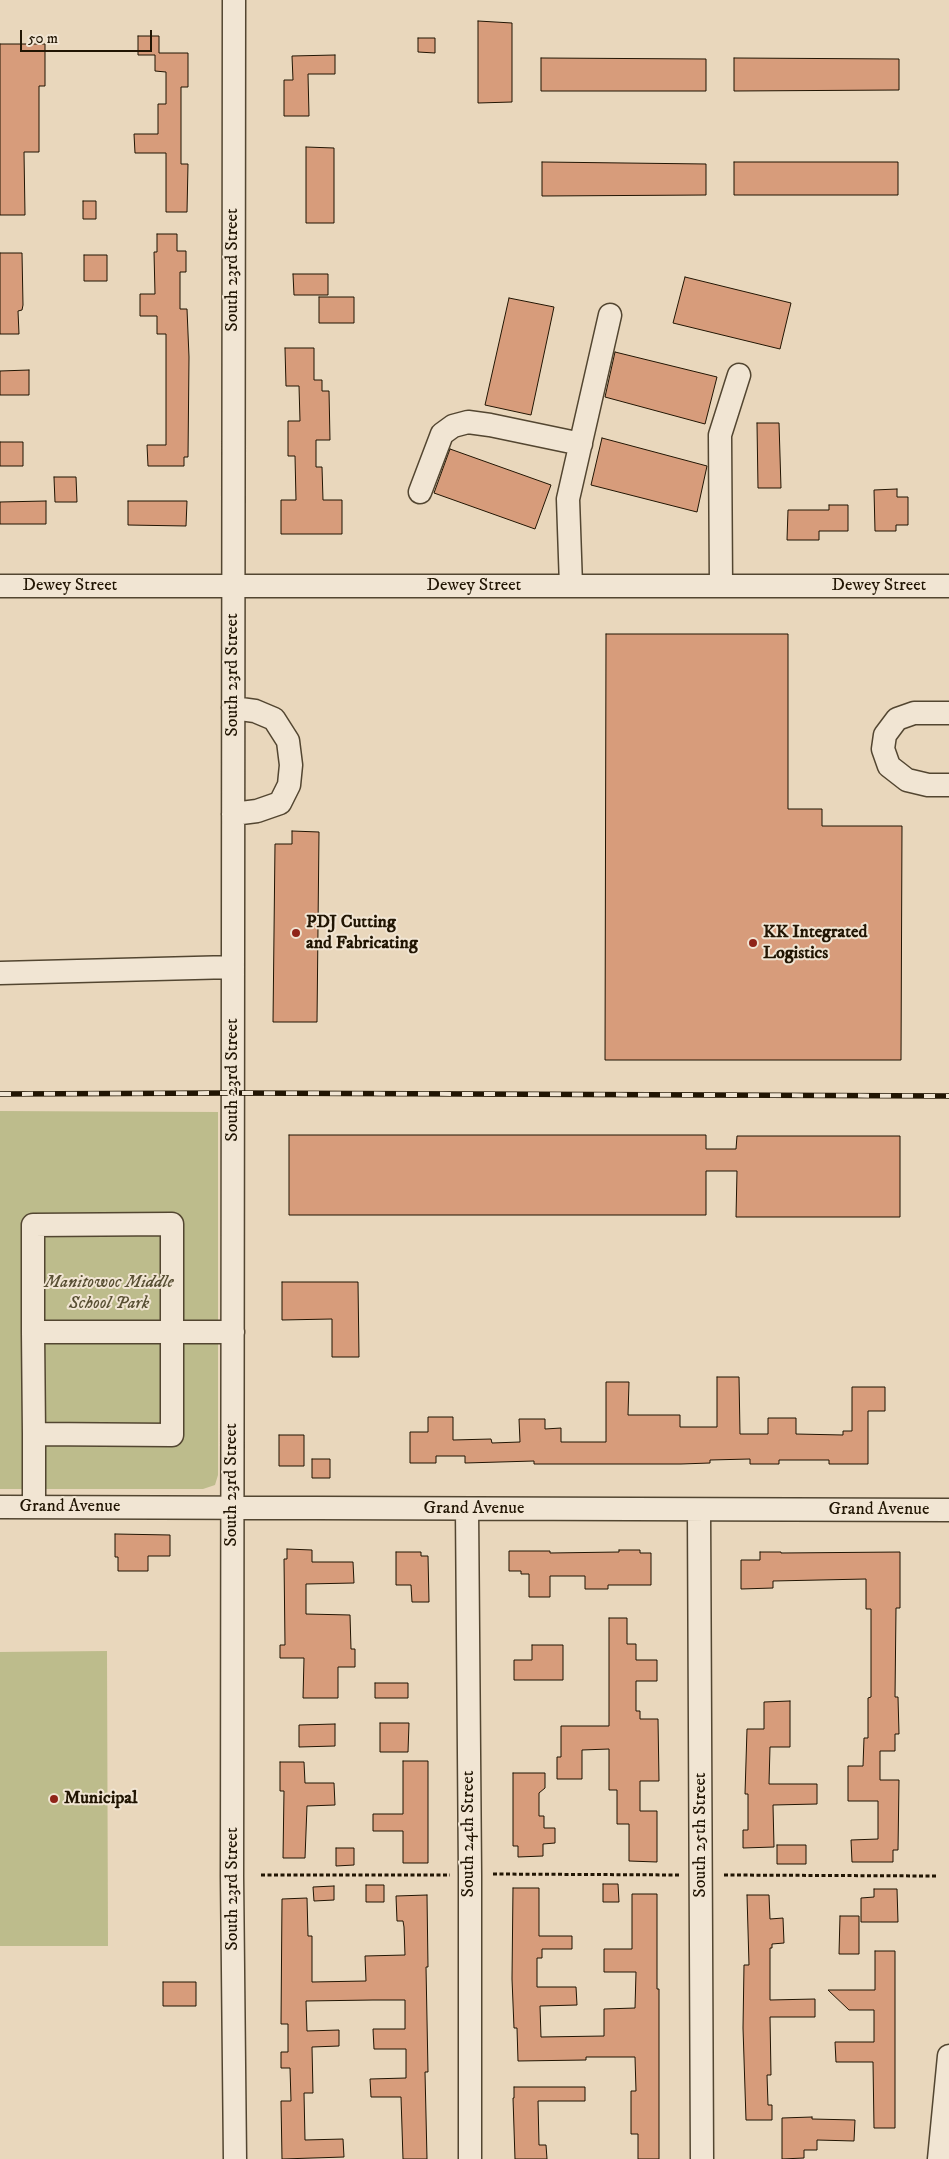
<!DOCTYPE html>
<style>
body{margin:0}
#map{position:relative;width:949px;height:2159px;overflow:hidden;background:#e9d7bc;font-family:"IM FELL DW Pica",serif}
canvas{display:block}
.scale{position:absolute;left:20px;top:30px;width:132px;height:22px;box-sizing:border-box;border:2px solid #211503;border-top:0;padding-left:6px;font-size:15px;line-height:18px;white-space:nowrap;color:#211503;-webkit-text-stroke:4px #f1e5d3;paint-order:stroke}
</style>
<div id="map">
<canvas width="949" height="2159"></canvas>
<div class="scale">50 m</div>
</div>
<script>
const context = document.querySelector('canvas').getContext('2d');
context.lineJoin = 'round';
function fill(path, color) {
  context.fillStyle = color;
  context.fill(path, 'evenodd');
}
function toPath(rows) {
  const path = new Path2D();
  for (const r of rows) {
    path.moveTo(r[0], r[1]);
    for (let i = 2; i < r.length; i += 2) path.lineTo(r[i], r[i + 1]);
  }
  return path;
}
function strokePath(path, color, width, dash) {
  context.strokeStyle = color;
  context.lineWidth = width;
  context.lineCap = dash ? 'butt' : 'round';
  context.setLineDash(dash || []);
  context.stroke(path);
}
function write(font, color, halo, rows, align = 'center') {
  context.font = font + ' "IM FELL DW Pica",serif';
  context.lineWidth = 4;
  context.setLineDash([]);
  context.textBaseline = 'middle';
  context.strokeStyle = halo;
  context.fillStyle = color;
  for (const [text, x, y, turn = 0] of rows) {
    context.save();
    context.translate(x, y);
    context.rotate((+turn || 0) * Math.PI / 180);
    context.textAlign = isNaN(turn) ? turn : align;
    if (halo) context.strokeText(text, 0, 0);
    context.fillText(text, 0, 0);
    context.restore();
  }
}
fill(toPath([
 [0,1111,218,1112,218,1475,215,1485,203,1489,0,1489],
 [107,1651,108,1946,0,1946,0,1652]
]), '#bdbc8c');
const building = toPath([
 [478,21,512,23,512,102,478,103,478,21],
 [138,36,159,36,159,53,188,53,188,87,181,87,181,164,188,164,187,212,166,212,166,153,135,153,134,134,158,134,158,104,166,104,166,72,155,71,155,55,138,55,138,36],
 [418,38,435,38,435,53,418,52,418,38],
 [0,44,45,44,45,86,39,86,39,152,24,152,25,215,0,215,0,44],
 [335,55,335,74,308,74,309,116,284,116,284,80,293,80,292,56,335,55],
 [541,58,706,59,706,91,541,91,541,58],
 [734,58,899,59,899,90,734,91,734,58],
 [306,147,334,148,334,223,306,223,306,147],
 [542,162,706,164,706,195,542,196,542,162],
 [734,162,898,162,898,195,734,195,734,162],
 [83,201,96,201,96,219,83,219,83,201],
 [157,234,177,234,177,251,186,251,186,272,180,272,180,309,187,309,189,357,188,457,184,457,184,466,148,466,147,445,166,445,166,334,157,334,157,316,140,316,140,294,155,294,154,252,157,252,157,234],
 [0,253,22,253,23,305,22,310,18,311,19,334,0,334,0,253],
 [84,255,107,255,107,281,84,281,84,255],
 [293,274,328,274,328,295,294,295,293,274],
 [685,277,791,303,780,349,673,323,685,277],
 [319,297,354,297,354,323,319,323,319,297],
 [509,298,554,307,531,415,485,405,509,298],
 [285,348,314,348,314,380,322,380,322,391,329,391,330,440,316,440,316,467,322,467,323,500,342,500,342,534,281,534,281,500,296,500,295,456,288,456,288,421,300,421,299,386,286,386,285,348],
 [615,352,717,377,705,424,605,397,615,352],
 [29,370,29,395,0,395,0,371,29,370],
 [757,423,779,423,781,488,758,488,757,423],
 [602,438,707,466,697,512,591,485,602,438],
 [0,442,23,442,23,466,0,466,0,442],
 [450,449,551,485,535,529,434,493,450,449],
 [54,477,76,477,77,502,55,502,54,477],
 [897,489,897,497,908,497,908,525,896,525,896,531,875,531,874,490,897,489],
 [46,501,46,524,0,524,0,502,46,501],
 [128,501,187,501,186,526,128,525,128,501],
 [829,505,848,505,848,531,819,531,819,540,787,540,788,510,829,510,829,505],
 [606,634,788,634,788,809,822,809,822,826,902,826,901,1060,605,1060,606,634],
 [292,831,319,832,317,1022,273,1022,275,844,292,844,292,831],
 [289,1135,706,1135,706,1149,736,1149,737,1136,900,1136,900,1217,736,1217,737,1171,706,1171,706,1215,289,1215,289,1135],
 [282,1282,358,1282,359,1357,332,1357,332,1319,282,1320,282,1282],
 [717,1377,739,1377,740,1434,768,1434,768,1418,796,1418,796,1434,843,1435,843,1431,852,1431,852,1387,885,1387,885,1411,868,1411,868,1464,829,1464,829,1460,779,1460,779,1464,750,1464,750,1459,710,1460,710,1463,681,1464,534,1464,534,1461,465,1463,465,1456,436,1456,436,1463,410,1463,410,1432,428,1432,428,1417,453,1417,453,1440,491,1439,492,1443,520,1442,519,1419,545,1419,545,1429,561,1428,561,1442,606,1442,606,1382,629,1382,628,1415,680,1415,680,1427,717,1427,717,1377],
 [279,1435,304,1435,304,1466,279,1466,279,1435],
 [312,1459,330,1459,330,1478,312,1478,312,1459],
 [115,1534,170,1535,170,1556,148,1556,148,1571,118,1571,118,1557,115,1557,115,1534],
 [287,1549,312,1550,312,1562,353,1562,354,1583,306,1584,306,1614,350,1615,351,1649,355,1649,355,1667,338,1667,338,1698,303,1698,304,1658,280,1658,280,1645,285,1645,284,1559,287,1559,287,1549],
 [619,1550,640,1550,640,1553,651,1553,651,1585,608,1585,608,1589,585,1589,585,1576,550,1576,550,1597,529,1597,529,1574,521,1574,521,1571,509,1571,509,1551,550,1551,550,1553,619,1552,619,1550],
 [396,1552,421,1552,421,1556,428,1556,429,1602,412,1602,411,1585,396,1585,396,1552],
 [760,1552,781,1552,781,1553,900,1552,900,1608,896,1608,895,1697,898,1697,899,1734,895,1734,895,1751,880,1751,880,1780,899,1780,898,1850,893,1850,893,1862,852,1862,851,1840,878,1839,878,1801,848,1801,848,1766,863,1766,864,1738,868,1738,868,1698,871,1697,871,1609,866,1609,866,1579,773,1581,773,1588,741,1589,741,1560,760,1560,760,1552],
 [609,1618,627,1618,627,1644,636,1644,636,1660,657,1660,657,1681,636,1681,636,1711,640,1711,640,1719,658,1719,659,1781,640,1781,640,1811,657,1811,657,1862,629,1861,629,1824,617,1824,617,1790,609,1790,609,1749,582,1750,582,1779,557,1779,557,1757,561,1757,561,1726,609,1726,609,1618],
 [532,1645,563,1645,563,1680,514,1680,514,1660,532,1660,532,1645],
 [375,1683,408,1683,408,1698,375,1698,375,1683],
 [790,1701,790,1747,770,1747,769,1784,817,1784,817,1804,773,1805,774,1847,743,1848,743,1830,748,1830,748,1794,745,1794,747,1729,764,1729,764,1702,790,1701],
 [380,1723,409,1723,408,1752,380,1752,380,1723],
 [335,1724,335,1746,299,1747,299,1725,335,1724],
 [403,1761,428,1761,428,1863,403,1863,403,1831,373,1831,373,1814,403,1814,403,1761],
 [280,1762,304,1762,305,1783,334,1783,335,1805,307,1806,305,1858,283,1858,284,1791,280,1791,280,1762],
 [513,1773,545,1773,545,1788,539,1793,539,1816,544,1816,544,1828,555,1828,555,1843,543,1844,543,1856,518,1857,518,1846,513,1846,513,1773],
 [777,1845,806,1845,806,1864,777,1864,777,1845],
 [336,1848,354,1848,354,1865,336,1866,336,1848],
 [603,1884,618,1884,619,1902,603,1902,603,1884],
 [366,1885,384,1885,384,1902,366,1902,366,1885],
 [334,1886,334,1900,314,1901,313,1887,334,1886],
 [513,1888,539,1888,539,1936,572,1936,572,1949,542,1949,542,1958,537,1958,537,1987,576,1987,577,2005,540,2006,541,2037,604,2036,604,2009,635,2008,636,1972,604,1972,604,1949,632,1949,632,1894,657,1894,657,1989,659,1989,659,2159,638,2159,638,2134,631,2134,631,2091,636,2091,635,2057,586,2057,586,2060,518,2061,517,2028,514,2028,512,1979,513,1888],
 [874,1889,897,1889,898,1922,861,1922,861,1898,874,1897,874,1889],
 [427,1895,428,1967,426,1967,428,2072,425,2072,427,2159,403,2159,401,2097,371,2097,370,2079,406,2078,406,2049,374,2049,373,2029,405,2029,405,2000,373,2000,306,2001,307,2031,339,2030,339,2046,312,2047,313,2093,304,2093,305,2140,343,2139,344,2157,282,2159,281,2101,291,2101,290,2068,281,2068,281,2052,288,2052,288,2024,281,2024,282,1899,307,1898,308,1936,312,1936,312,1982,366,1981,365,1956,405,1955,404,1927,403,1921,397,1921,396,1896,427,1895],
 [747,1895,769,1895,770,1919,783,1918,784,1943,772,1944,772,1948,770,1948,770,2000,815,1999,815,2017,770,2017,771,2075,767,2075,768,2105,772,2105,772,2120,746,2120,743,2028,744,1965,749,1965,747,1895],
 [840,1916,859,1916,859,1954,839,1954,840,1916],
 [875,1951,895,1951,895,2128,874,2128,873,2062,836,2062,835,2042,874,2042,874,2010,849,2010,828,1990,875,1990,875,1951],
 [163,1982,196,1982,196,2006,163,2006,163,1982],
 [514,2087,585,2087,585,2101,538,2101,539,2145,546,2145,547,2159,515,2159,513,2098,514,2098,514,2087],
 [812,2117,812,2119,855,2120,854,2141,817,2140,817,2150,804,2150,804,2158,782,2159,782,2118,812,2117]
]);
fill(building, '#d79c7b');
strokePath(building, '#211503', 1);
const minor = toPath([
 [234,0,232,1875,235,2159],
 [420,492,442,434,453,426,468,422,490,425,581,444],
 [0,586,949,586],
 [571,586,568,499,610,315],
 [721,586,720,435,739,375],
 [949,713,914,713,897,719,885,735,883,749,889,766,907,780,928,785,949,785],
 [233,814,257,811,280,803,289,785,291,765,288,741,274,719,255,711,233,708],
 [0,973,233,967],
 [33,1332,34,1434],
 [0,1507,949,1510],
 [34,1507,34,1434,172,1435,172,1332,33,1332,33,1225,172,1224,172,1332,233,1332],
 [467,1509,470,1875,470,2159],
 [699,1510,702,2159],
 [939,2159,949,2056]
]);
strokePath(minor, '#534631', 25);
strokePath(toPath([
 [493,1874,681,1875],
 [261,1875,450,1875],
 [724,1875,936,1876]
]), '#211503', 3, [4, 2.5]);
strokePath(minor, '#f1e5d3', 22);
const rail = toPath([
 [0,1094,233,1093,949,1096]
]);
strokePath(rail, '#211503', 5.5);
strokePath(rail, '#f1e5d3', 4, [11]);
for (const [x, y, r, color] of [
 [296,933,5,"#8f2418"],
 [753,943,5,"#8f2418"],
 [54,1799,5,"#8f2418"]
]) {
  const dot = new Path2D();
  dot.arc(x, y, r, 0, 2 * Math.PI);
  context.fillStyle = color;
  context.fill(dot);
  strokePath(dot, '#f1e5d3', 2);
}
write('18px', '#211503', '#f1e5d3', [
 ["South 23rd Street",233,270,-90],
 ["Dewey Street",70,586],
 ["Dewey Street",474,586],
 ["Dewey Street",879,586],
 ["South 23rd Street",233,675,-90],
 ["South 23rd Street",233,1080,-90],
 ["South 23rd Street",232,1485,-90],
 ["Grand Avenue",70,1507],
 ["Grand Avenue",474,1509],
 ["Grand Avenue",879,1510],
 ["South 24th Street",469,1834,-90],
 ["South 25th Street",701,1835,-90],
 ["South 23rd Street",233,1889,-90]
]);
write('bold 18px', '#211503', '#f1e5d3', [
 ["PDJ Cutting",306,923],
 ["and Fabricating",306,944],
 ["KK Integrated",763,933],
 ["Logistics",763,954],
 ["Municipal",64,1799]
], 'left');
write('italic 18px', '#584f33', '#f1e5d3', [
 ["Manitowoc Middle",109,1283],
 ["School Park",109,1304]
]);
</script>
